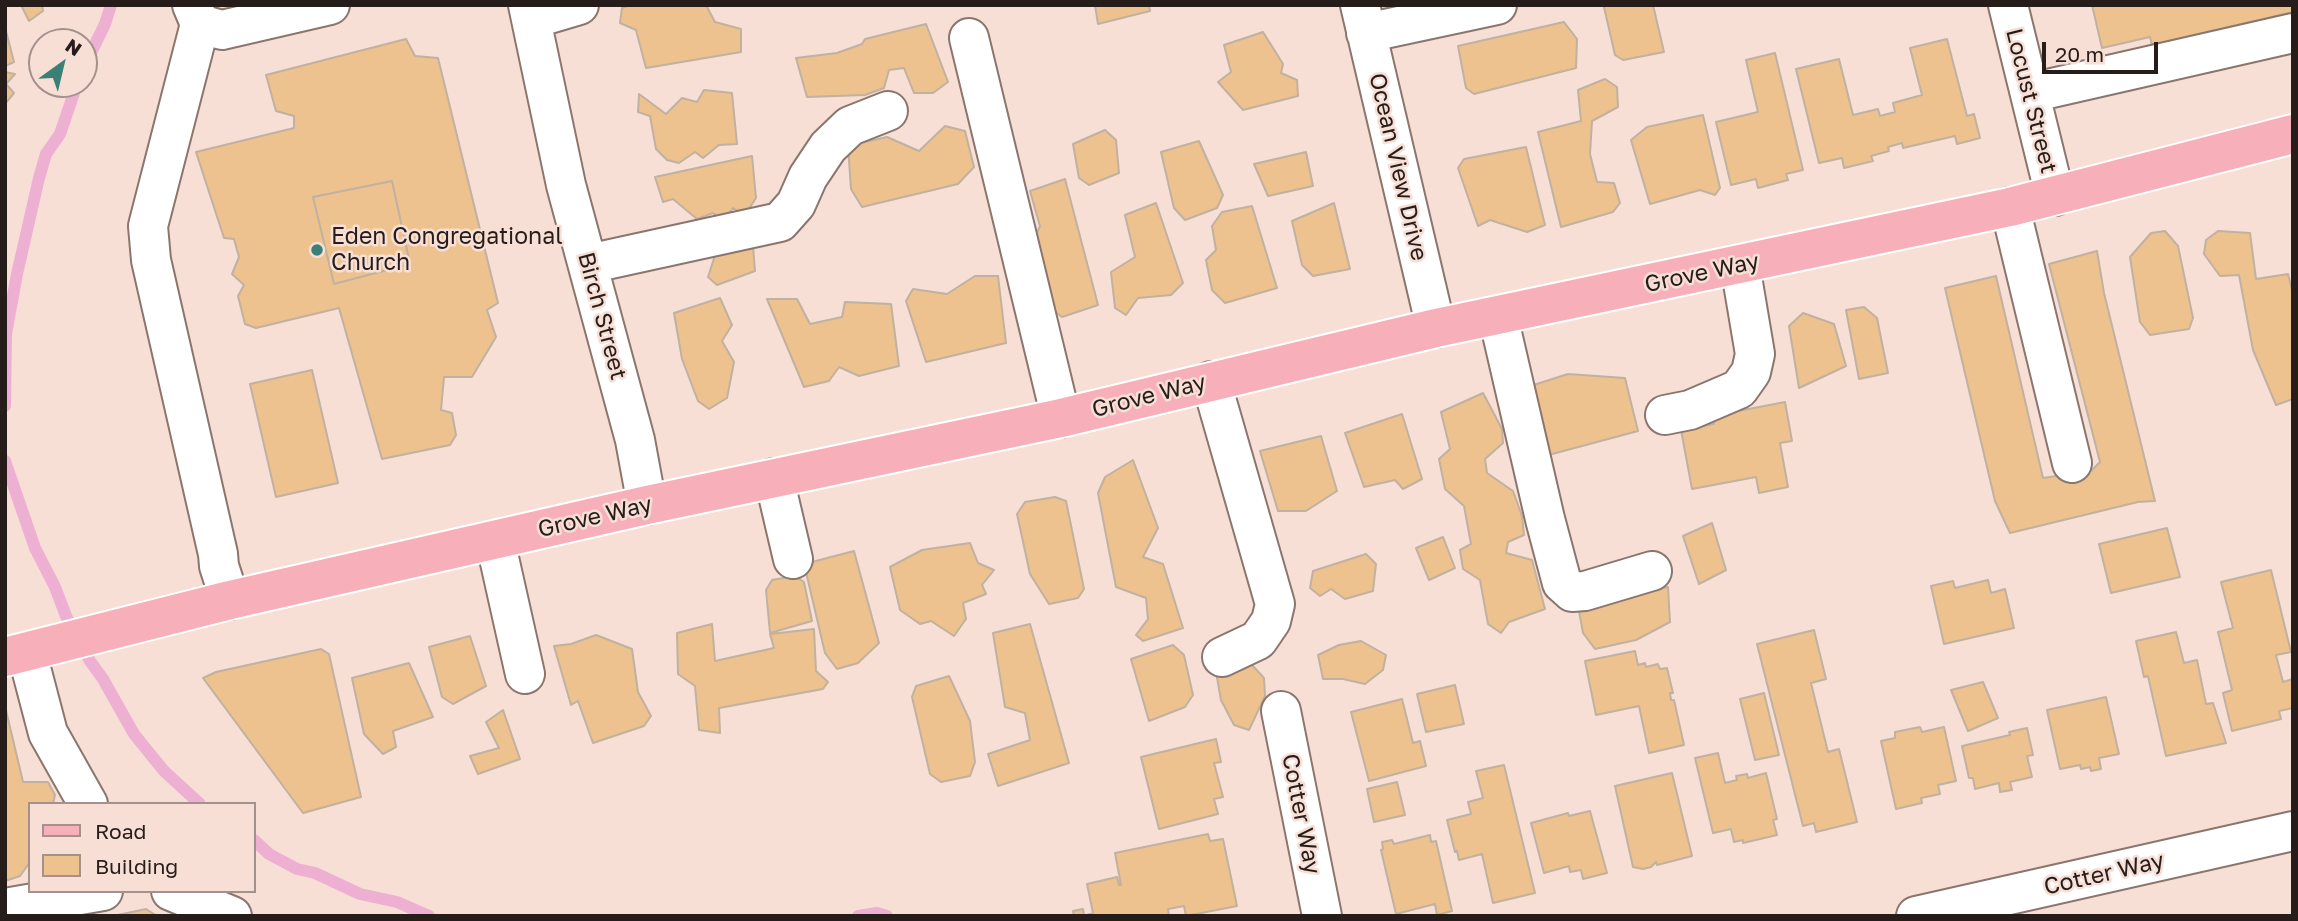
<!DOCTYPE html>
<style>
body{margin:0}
#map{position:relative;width:2298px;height:921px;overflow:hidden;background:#f7dfd6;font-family:"Golos Text",sans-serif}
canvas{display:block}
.frame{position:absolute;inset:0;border:7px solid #261d1a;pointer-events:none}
.legend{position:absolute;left:28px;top:802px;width:228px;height:91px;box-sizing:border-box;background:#f7dfd6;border:2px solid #a3918b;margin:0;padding:9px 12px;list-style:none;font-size:21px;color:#261d1a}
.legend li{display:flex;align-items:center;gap:14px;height:35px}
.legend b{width:35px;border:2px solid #a3918b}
.north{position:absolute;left:28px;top:28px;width:70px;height:70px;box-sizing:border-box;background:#f7dfd6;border:2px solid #a3918b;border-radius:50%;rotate:34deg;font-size:19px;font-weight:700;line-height:28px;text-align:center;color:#261d1a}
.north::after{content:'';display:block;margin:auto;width:24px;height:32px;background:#3a8077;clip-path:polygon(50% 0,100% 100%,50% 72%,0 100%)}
.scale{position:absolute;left:2042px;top:42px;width:116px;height:32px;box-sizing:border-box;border:4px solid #261d1a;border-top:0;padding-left:9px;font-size:21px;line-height:24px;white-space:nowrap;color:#261d1a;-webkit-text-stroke:5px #f7dfd6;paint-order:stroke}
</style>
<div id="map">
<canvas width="2298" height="921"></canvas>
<div class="frame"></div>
<ul class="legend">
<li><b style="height:9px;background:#f7b0b9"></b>Road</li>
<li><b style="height:19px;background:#eec28e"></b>Building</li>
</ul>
<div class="north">N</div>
<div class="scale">20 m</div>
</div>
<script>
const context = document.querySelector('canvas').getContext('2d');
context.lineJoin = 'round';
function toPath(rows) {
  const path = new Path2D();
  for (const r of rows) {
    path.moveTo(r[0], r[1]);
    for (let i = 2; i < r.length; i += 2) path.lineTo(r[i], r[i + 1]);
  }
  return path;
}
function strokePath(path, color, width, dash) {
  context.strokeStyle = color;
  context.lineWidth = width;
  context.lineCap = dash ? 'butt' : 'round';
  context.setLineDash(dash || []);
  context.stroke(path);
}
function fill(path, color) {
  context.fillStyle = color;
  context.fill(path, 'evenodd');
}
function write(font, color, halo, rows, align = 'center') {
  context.font = font + ' "Golos Text",sans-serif';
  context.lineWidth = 5;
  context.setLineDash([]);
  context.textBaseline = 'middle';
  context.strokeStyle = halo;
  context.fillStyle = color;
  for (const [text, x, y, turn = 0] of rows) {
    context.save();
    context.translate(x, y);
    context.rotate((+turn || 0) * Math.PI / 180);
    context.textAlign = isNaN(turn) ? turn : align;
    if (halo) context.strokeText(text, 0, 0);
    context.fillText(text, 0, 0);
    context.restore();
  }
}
strokePath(toPath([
 [84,67,105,24,111,5],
 [5,406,6,334,17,274,39,178,46,154,60,134,77,84],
 [5,461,35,548,55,587,66,616,90,661,103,679,134,734,164,771,200,804],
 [254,840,269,854,297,869,315,873,360,894,397,902,429,916],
 [858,916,877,913,887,916]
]), '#eeb0d2', 12);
const building = toPath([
 [21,5,42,5,43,11,29,21,21,5],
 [631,5,706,5,715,22,741,29,741,52,646,68,636,30,620,23,622,8,631,5],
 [1095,5,1149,5,1150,11,1098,24,1095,5],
 [1607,5,1653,5,1664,52,1623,60,1615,55,1604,7,1607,5],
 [2092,5,2293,5,2293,12,2152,45,2150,37,2102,48,2092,5],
 [1564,22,1577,39,1576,68,1474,94,1466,88,1458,46,1564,22],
 [926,24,948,82,933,93,914,93,904,68,889,70,884,88,865,95,807,97,796,58,837,53,862,44,865,39,926,24],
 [5,27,14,62,5,66,5,27],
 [1263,32,1283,64,1281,73,1297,80,1298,96,1243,110,1218,82,1231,72,1224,45,1263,32],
 [406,39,415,56,438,58,498,303,487,310,496,337,472,377,444,377,441,410,452,413,456,435,450,445,382,459,339,308,256,328,245,324,238,296,244,285,232,274,239,257,234,239,224,238,196,152,294,128,294,116,276,111,266,75,406,39],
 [392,181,410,264,334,284,313,197,392,181],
 [1947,39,1967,116,1974,114,1980,138,1957,144,1955,136,1903,148,1902,143,1888,147,1889,151,1871,156,1873,161,1844,168,1842,158,1819,163,1796,69,1839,59,1853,115,1878,109,1880,116,1895,112,1893,103,1922,95,1910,48,1947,39],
 [1775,53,1803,170,1786,174,1788,180,1758,188,1756,179,1731,185,1716,122,1758,112,1746,60,1775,53],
 [5,72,15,74,6,84,14,93,5,104,5,72],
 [1605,79,1617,87,1618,107,1592,121,1590,154,1597,182,1614,183,1620,203,1613,212,1561,227,1538,132,1581,121,1578,90,1605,79],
 [704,90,732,93,737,144,719,145,703,158,695,152,679,163,667,160,656,149,650,116,638,112,639,94,666,114,682,98,697,102,704,90],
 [1703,115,1720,188,1715,195,1700,190,1650,204,1631,140,1647,127,1703,115],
 [945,126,965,131,974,167,958,184,862,207,851,189,848,146,887,137,919,151,945,126],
 [1105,130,1116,140,1119,173,1089,185,1079,178,1073,144,1105,130],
 [1199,141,1223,195,1217,208,1185,220,1174,208,1161,152,1199,141],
 [1526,147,1545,225,1527,232,1490,220,1478,226,1458,168,1464,159,1526,147],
 [1306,152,1313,186,1268,196,1254,164,1306,152],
 [752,156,756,198,745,215,733,208,723,221,713,213,697,219,673,199,663,202,655,177,752,156],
 [1065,179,1098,305,1062,317,1054,311,1042,258,1030,249,1040,226,1030,191,1065,179],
 [392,181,410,264,334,284,313,197,392,181],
 [1156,203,1183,283,1171,295,1138,298,1126,315,1115,308,1111,272,1135,257,1125,215,1156,203],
 [1334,203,1350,269,1313,276,1302,265,1292,221,1334,203],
 [1252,206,1277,288,1225,303,1212,290,1206,260,1216,250,1212,226,1222,212,1252,206],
 [2165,231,2178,246,2193,318,2189,329,2150,335,2140,322,2130,257,2151,233,2165,231],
 [2218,231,2250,233,2256,279,2288,274,2293,294,2293,399,2276,405,2253,350,2239,275,2220,276,2204,254,2206,240,2218,231],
 [753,246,755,271,717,285,708,277,717,249,753,246],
 [2097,251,2104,293,2155,501,2138,502,2010,533,1995,501,1945,288,1996,276,2043,478,2091,471,2100,462,2049,264,2097,251],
 [975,276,998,276,1006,343,926,362,906,301,913,289,947,294,975,276],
 [720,298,732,325,722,341,734,362,727,398,709,409,698,401,682,359,674,313,720,298],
 [767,299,797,299,810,324,842,317,845,302,891,304,899,366,859,376,839,367,829,381,804,387,767,299],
 [1864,307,1877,318,1888,373,1859,379,1846,310,1864,307],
 [1803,313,1834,324,1846,366,1799,388,1789,326,1803,313],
 [312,370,338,483,276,497,250,384,312,370],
 [1568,374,1625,378,1638,431,1541,457,1518,390,1568,374],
 [1483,393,1502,429,1503,443,1485,459,1487,473,1513,491,1522,516,1524,535,1508,542,1506,553,1532,560,1545,609,1509,622,1501,633,1488,624,1480,580,1463,569,1460,550,1471,544,1464,506,1445,489,1439,459,1450,449,1441,412,1483,393],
 [1785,402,1792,441,1780,443,1788,487,1759,493,1756,477,1692,489,1681,430,1714,424,1712,416,1785,402],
 [1402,414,1422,479,1403,489,1395,480,1364,487,1345,433,1402,414],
 [1321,436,1337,491,1306,511,1278,511,1260,451,1321,436],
 [1133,460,1158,528,1143,557,1163,564,1183,628,1143,641,1136,635,1148,619,1146,598,1116,587,1098,493,1105,477,1133,460],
 [1055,497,1066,501,1084,589,1078,598,1049,604,1030,574,1017,514,1025,502,1055,497],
 [1712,523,1726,570,1699,584,1683,536,1712,523],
 [2167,528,2180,577,2111,593,2099,544,2167,528],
 [1443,537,1455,568,1429,580,1416,548,1443,537],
 [970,543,978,563,994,570,982,585,986,594,963,603,966,619,954,636,931,621,920,624,900,610,890,567,922,550,970,543],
 [854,551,879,643,858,663,837,669,825,653,806,572,812,562,854,551],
 [1366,554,1376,564,1373,591,1345,599,1331,589,1320,596,1310,588,1313,571,1366,554],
 [2271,570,2291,652,2276,655,2283,682,2293,679,2293,708,2279,711,2281,719,2232,731,2223,693,2232,690,2218,632,2233,628,2221,582,2271,570],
 [795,576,804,582,812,621,770,633,766,590,772,580,795,576],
 [1988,580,1991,593,2005,589,2014,628,1944,644,1931,586,1953,581,1955,588,1988,580],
 [1668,587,1670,622,1636,640,1595,649,1583,633,1579,611,1585,602,1668,587],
 [712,624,715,661,774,648,770,634,814,629,816,671,828,682,823,689,719,708,720,733,699,730,695,686,678,674,677,633,712,624],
 [1030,624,1069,763,998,786,988,754,1030,740,1025,713,1005,707,993,633,1030,624],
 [1814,630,1826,679,1811,683,1828,752,1839,749,1857,822,1816,832,1814,823,1803,826,1757,644,1814,630],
 [2176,632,2184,663,2197,660,2206,704,2213,703,2226,743,2166,756,2148,676,2144,677,2136,641,2176,632],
 [596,635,632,649,638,692,651,716,644,726,593,743,578,701,571,705,554,646,571,644,596,635],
 [470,636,486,686,453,704,442,697,429,647,470,636],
 [1361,641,1386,655,1383,670,1365,684,1343,679,1323,679,1318,655,1339,645,1361,641],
 [1173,645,1184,655,1193,695,1185,707,1149,721,1131,659,1173,645],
 [321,649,329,654,361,797,303,813,203,678,216,672,321,649],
 [1635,651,1638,665,1645,663,1646,667,1658,664,1660,669,1667,668,1673,693,1670,693,1671,700,1674,700,1684,745,1649,753,1639,706,1596,715,1585,661,1635,651],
 [409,663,433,717,393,731,396,747,383,754,364,734,352,678,409,663],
 [1252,665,1264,678,1265,696,1249,730,1234,725,1221,700,1216,672,1252,665],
 [949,676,970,721,975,762,970,776,941,782,930,774,912,697,916,686,949,676],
 [1983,682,1998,718,1968,731,1951,690,1983,682],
 [1455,685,1464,724,1426,732,1417,694,1455,685],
 [1764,693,1779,755,1755,760,1740,699,1764,693],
 [2106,697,2119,754,2099,758,2101,769,2091,771,2090,767,2081,769,2080,765,2060,769,2047,710,2106,697],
 [1402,699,1413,743,1420,741,1426,766,1369,781,1351,712,1402,699],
 [5,706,23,782,48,782,55,795,53,804,30,804,30,862,20,876,5,881,5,706],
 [503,710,520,759,478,774,470,756,499,748,486,722,503,710],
 [1920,727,1922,732,1944,727,1956,781,1938,785,1940,794,1921,798,1922,803,1896,809,1881,741,1895,738,1895,732,1920,727],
 [2027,728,2033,755,2027,756,2032,777,2010,782,2012,790,2000,792,1999,783,1975,789,1973,778,1969,778,1962,746,2010,735,2009,732,2027,728],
 [1216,739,1221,762,1214,763,1223,797,1214,799,1218,814,1159,829,1141,757,1216,739],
 [1718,753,1725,783,1737,780,1736,776,1747,774,1748,778,1766,773,1777,819,1773,820,1777,835,1743,843,1743,840,1734,842,1731,829,1713,833,1695,758,1718,753],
 [1504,765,1535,893,1493,903,1482,854,1459,860,1457,851,1455,852,1447,820,1471,814,1468,802,1483,798,1476,771,1504,765],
 [1672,773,1692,856,1657,865,1656,862,1651,867,1643,869,1633,867,1615,786,1672,773],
 [1397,782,1405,815,1374,822,1367,789,1397,782],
 [1590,811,1607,873,1583,879,1581,870,1570,872,1569,866,1544,873,1531,823,1568,813,1569,816,1590,811],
 [1208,834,1210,841,1223,839,1237,906,1186,916,1184,906,1168,909,1169,916,1074,916,1073,911,1083,909,1084,916,1093,913,1087,884,1117,877,1119,885,1121,885,1115,853,1208,834],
 [1430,835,1431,842,1436,841,1452,911,1437,915,1435,904,1396,914,1381,850,1383,849,1382,842,1392,840,1394,844,1430,835],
 [146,909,157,916,113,916,146,909]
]);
fill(building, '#eec28e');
strokePath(building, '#c0b1a0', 2);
const minor = toPath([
 [192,5,200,24,222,30,330,5],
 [528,5,566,185,635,440,647,505],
 [1360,5,1436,328],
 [2008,5,2055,196],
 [532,19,579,5],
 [200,24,148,226,151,260,218,554,219,566,230,600],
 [1366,33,1497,5],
 [969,38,1061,418],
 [2030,93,2293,33],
 [2010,207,2072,463],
 [588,264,780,222,796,204,808,177,828,147,850,126,888,111],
 [1498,316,1545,519,1562,583,1572,592,1585,591,1652,571],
 [1211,381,1275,604,1271,621,1258,640,1222,657],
 [1665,415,1690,410,1739,389,1751,372,1755,354,1740,265],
 [774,478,793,559],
 [495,540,525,674],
 [27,653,48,733,88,804],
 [1281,711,1322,916],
 [171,891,232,916],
 [5,908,103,891],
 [1916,916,2293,831]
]);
const major = toPath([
 [5,657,230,600,647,505,1061,418,1436,328,2010,207,2293,134]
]);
strokePath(minor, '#8b766e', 42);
strokePath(major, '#fff', 42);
strokePath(minor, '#fff', 38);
strokePath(major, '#f7b0b9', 38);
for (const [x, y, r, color] of [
 [317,250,7,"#3a8077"]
]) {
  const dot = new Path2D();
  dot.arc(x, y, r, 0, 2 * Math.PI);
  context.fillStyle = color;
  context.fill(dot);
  strokePath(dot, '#f7dfd6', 2.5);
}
write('23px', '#261d1a', '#f7dfd6', [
 ["Locust Street",2031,101,76],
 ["Ocean View Drive",1398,167,77],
 ["Grove Way",1702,273,-12],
 ["Birch Street",602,316,75],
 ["Grove Way",1149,396,-14],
 ["Grove Way",595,517,-13],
 ["Cotter Way",1301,814,79],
 ["Cotter Way",2104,874,-13]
]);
write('23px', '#261d1a', '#f7dfd6', [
 ["Eden Congregational",331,237],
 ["Church",331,263]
], 'left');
</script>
